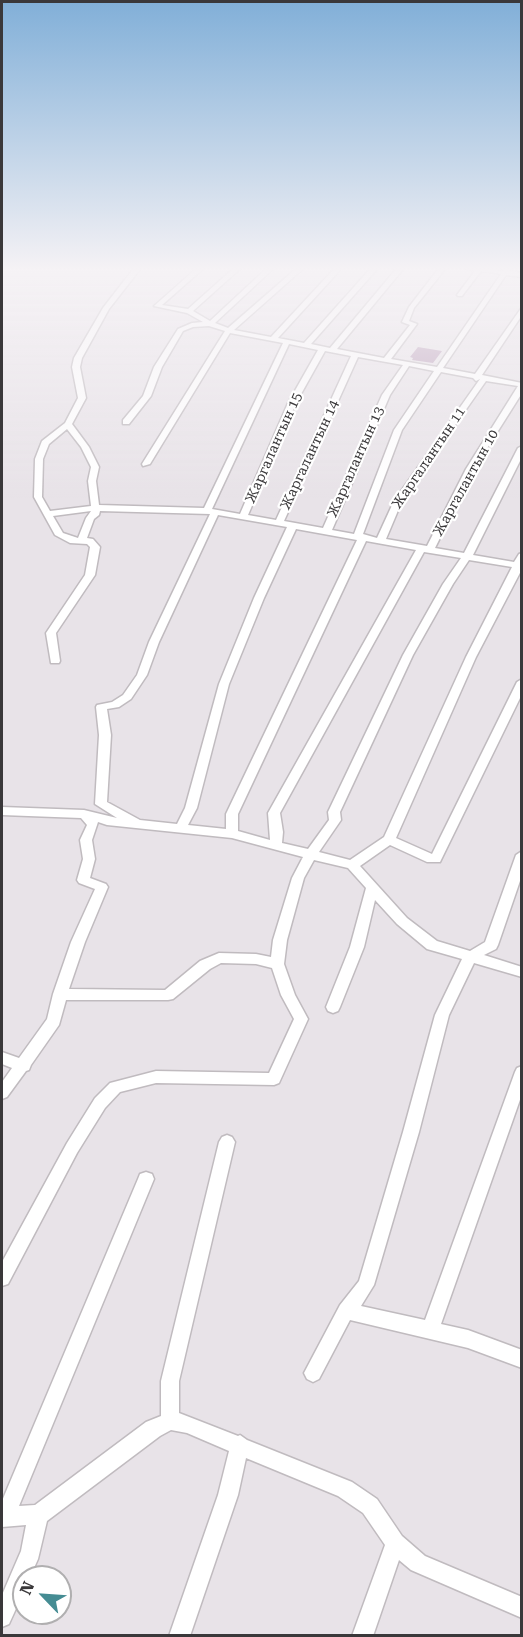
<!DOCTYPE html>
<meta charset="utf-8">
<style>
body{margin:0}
#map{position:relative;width:523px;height:1637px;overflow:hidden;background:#e8e3e8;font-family:"Roboto Serif",serif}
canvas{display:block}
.frame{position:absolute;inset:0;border:3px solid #3a383a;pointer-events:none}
.north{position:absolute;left:12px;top:1565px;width:60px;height:60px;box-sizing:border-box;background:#fff;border:2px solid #b0afb0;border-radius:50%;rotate:295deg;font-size:16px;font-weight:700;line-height:24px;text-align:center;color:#3a383a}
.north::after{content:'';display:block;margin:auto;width:21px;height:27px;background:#458c93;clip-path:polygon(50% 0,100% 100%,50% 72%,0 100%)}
</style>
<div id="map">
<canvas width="523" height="1637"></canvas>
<div class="frame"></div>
<div class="north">N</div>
</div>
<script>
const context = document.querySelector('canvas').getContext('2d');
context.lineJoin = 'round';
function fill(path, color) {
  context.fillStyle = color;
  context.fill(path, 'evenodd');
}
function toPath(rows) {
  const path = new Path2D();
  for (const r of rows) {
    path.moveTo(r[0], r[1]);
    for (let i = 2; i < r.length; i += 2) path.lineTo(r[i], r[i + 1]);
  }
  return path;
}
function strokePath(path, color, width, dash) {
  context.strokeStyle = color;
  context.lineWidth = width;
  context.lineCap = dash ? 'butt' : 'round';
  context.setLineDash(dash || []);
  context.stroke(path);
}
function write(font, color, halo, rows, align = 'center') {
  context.font = font + ' "Roboto Serif",serif';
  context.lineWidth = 4.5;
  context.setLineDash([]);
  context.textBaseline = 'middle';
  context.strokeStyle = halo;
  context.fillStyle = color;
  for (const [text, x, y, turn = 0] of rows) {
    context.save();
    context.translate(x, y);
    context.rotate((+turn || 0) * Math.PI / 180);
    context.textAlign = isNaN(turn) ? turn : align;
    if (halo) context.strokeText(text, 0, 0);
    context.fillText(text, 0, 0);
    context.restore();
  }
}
fill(toPath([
 [418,347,442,351,433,363,412,360,413,358,410,357]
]), '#ba9eb9');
const minor = toPath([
 [134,268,141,268,109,309,82,358,80,367,86,398,72,424,89,447,99,467,96,481,99,505,204,508,283,343,230,333,150,464,143,466,142,464,225,331,209,326,193,327,183,331,162,367,151,396,129,424,123,424,123,420,143,396,154,367,178,329,192,323,203,322,187,313,154,306,197,268,204,268,162,305,188,309,234,268,241,268,193,311,210,321,267,268,274,268,215,323,228,328,297,268,304,268,234,330,271,337,335,268,342,268,278,338,304,343,371,268,378,268,311,344,330,348,397,268,404,268,337,349,384,358,410,325,402,322,409,307,439,268,446,268,414,308,409,321,417,324,391,359,437,367,501,274,481,271,462,296,458,296,457,295,475,271,466,268,503,271,505,268,511,268,509,271,522,273,522,277,506,275,443,368,475,374,522,307,522,315,482,375,522,383,522,393,474,469,435,548,464,553,518,448,522,446,522,457,473,555,514,562,519,554,522,553,522,569,476,657,396,838,432,854,517,682,522,679,522,694,440,862,427,862,390,845,360,866,407,918,437,941,470,951,485,942,516,855,522,851,522,875,498,945,496,949,484,955,522,967,522,977,474,963,449,1015,419,1132,374,1285,361,1306,425,1320,515,1072,517,1068,522,1066,522,1094,441,1324,468,1330,522,1350,522,1368,468,1348,350,1320,319,1379,313,1382,307,1379,304,1373,340,1305,359,1281,403,1132,435,1015,462,959,427,949,397,924,375,900,364,947,340,1007,338,1011,333,1013,328,1011,326,1007,350,947,366,888,348,868,314,860,304,878,287,940,284,964,295,995,308,1019,279,1083,274,1085,156,1083,120,1092,105,1108,77,1153,8,1284,2,1286,2,1262,67,1143,95,1098,110,1083,156,1071,269,1073,294,1019,281,995,272,968,256,964,221,963,210,969,173,999,168,1000,66,1000,59,1025,31,1065,29,1070,26,1071,7,1097,2,1099,2,1082,12,1068,2,1064,2,1052,19,1058,47,1019,53,994,71,942,95,889,79,883,77,880,83,859,80,840,87,825,81,818,2,815,2,807,84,810,117,818,95,804,99,735,96,707,97,705,112,702,123,695,137,675,149,642,210,514,100,511,99,515,94,519,87,538,93,539,100,547,95,575,56,633,60,661,59,663,51,663,46,633,85,575,90,547,87,544,70,543,55,535,34,497,35,459,42,441,65,423,78,398,72,367,74,358,103,308,134,268],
 [289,344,318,350,288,403,240,514,212,509,289,344],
 [325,351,351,356,276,520,248,515,296,403,325,351],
 [358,357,403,365,382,395,323,528,284,521,358,357],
 [409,366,434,371,394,430,354,534,332,530,390,395,409,366],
 [441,372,473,378,476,381,480,379,394,501,377,538,363,534,402,430,441,372],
 [486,381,518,386,466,469,427,546,386,539,402,501,486,381],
 [67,429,81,447,91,467,88,481,91,506,50,511,42,497,43,459,49,444,67,429],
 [91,511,86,518,78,538,63,533,53,516,91,511],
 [218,515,287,527,254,598,219,684,185,808,177,824,140,820,107,802,111,735,107,709,119,707,131,699,147,675,159,642,218,515],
 [296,529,357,540,226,814,226,829,188,825,197,808,229,684,264,598,296,529],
 [366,541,416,550,268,813,270,840,238,831,238,814,366,541],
 [424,552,461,558,443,584,403,655,328,812,329,820,308,849,282,843,283,832,280,813,424,552],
 [469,560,512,567,466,657,384,837,350,860,319,852,341,820,340,812,413,655,453,584,469,560],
 [98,822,107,825,232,838,303,857,292,878,273,940,271,957,256,954,219,953,200,961,165,990,69,989,85,942,108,887,106,884,90,878,95,859,92,840,98,822],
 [227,1135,232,1137,235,1142,179,1381,179,1413,238,1436,240,1435,247,1440,352,1482,377,1499,402,1536,425,1556,522,1597,522,1618,411,1570,399,1560,373,1636,352,1636,385,1545,363,1513,338,1496,246,1458,238,1495,190,1636,169,1636,218,1495,229,1451,187,1433,171,1430,160,1436,47,1521,38,1559,30,1577,24,1577,24,1591,9,1624,2,1627,2,1595,21,1551,26,1525,2,1527,2,1501,138,1179,140,1174,146,1172,152,1174,154,1179,19,1506,35,1505,146,1422,161,1416,161,1381,219,1142,222,1137,227,1135]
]);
strokePath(minor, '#c0bbbf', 3);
fill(minor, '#fff');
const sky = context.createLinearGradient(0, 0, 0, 498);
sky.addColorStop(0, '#81afd8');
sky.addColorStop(0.54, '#f5f2f5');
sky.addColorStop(1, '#f5f2f500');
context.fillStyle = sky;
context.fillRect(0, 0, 523, 498);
write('14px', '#3a383a', '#fff', [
 ["Жаргалантын 15",274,448,-66],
 ["Жаргалантын 14",310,455,-65],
 ["Жаргалантын 11",429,458,-56],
 ["Жаргалантын 13",356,462,-66],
 ["Жаргалантын 10",466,483,-61]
]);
</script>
